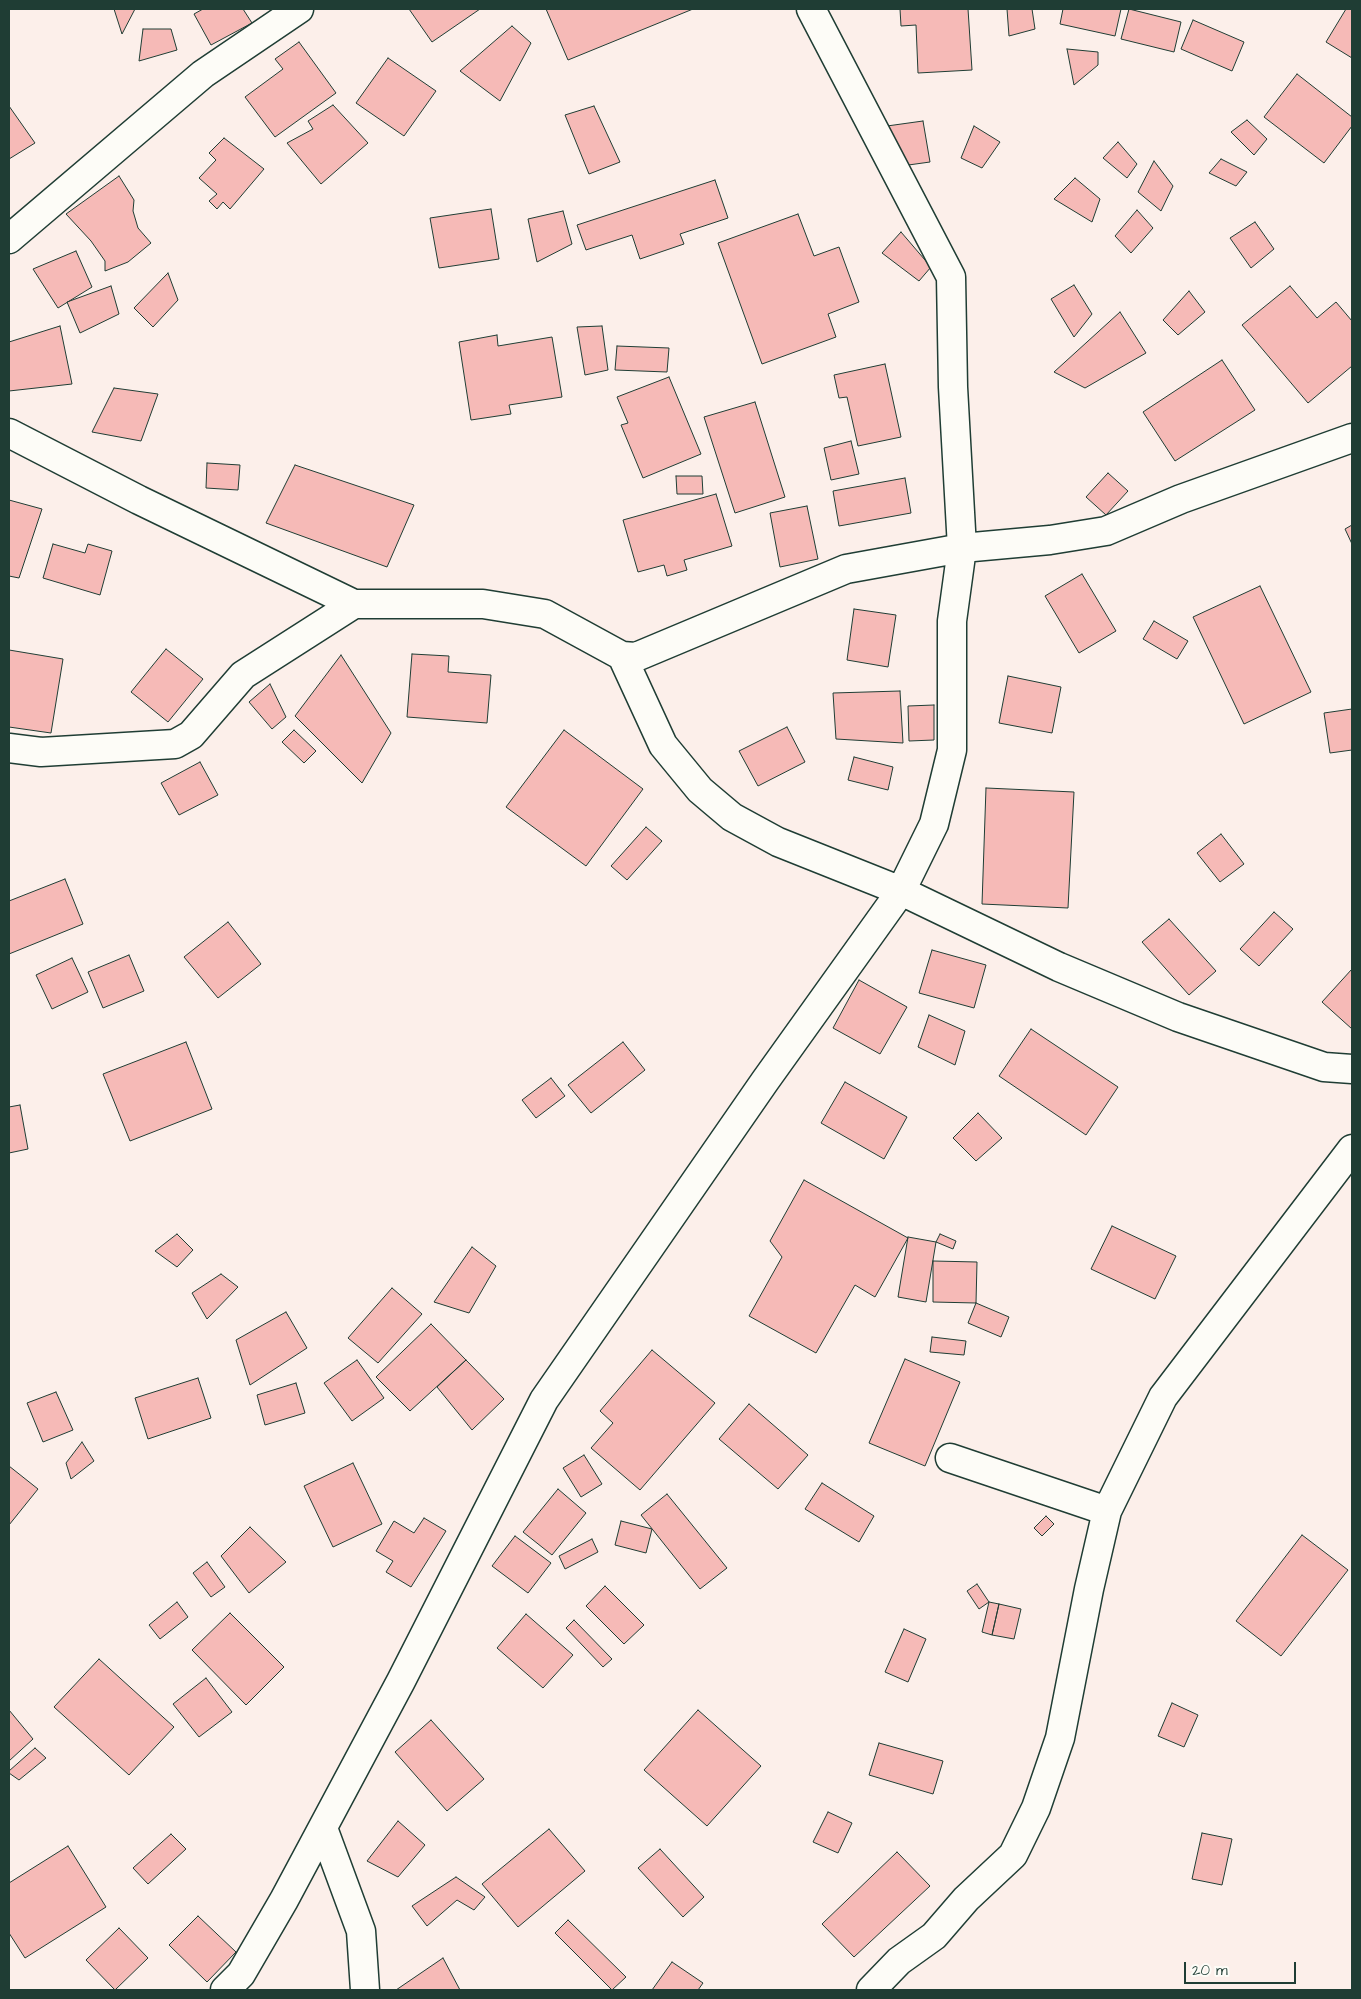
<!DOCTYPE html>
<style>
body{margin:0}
#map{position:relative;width:1361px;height:1999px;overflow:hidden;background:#fcefea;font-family:"Architects Daughter",sans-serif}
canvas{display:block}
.frame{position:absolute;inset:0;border:10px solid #1f3d34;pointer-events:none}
.scale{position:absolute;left:1184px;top:1962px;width:112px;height:22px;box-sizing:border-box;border:2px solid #1f3d34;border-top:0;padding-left:6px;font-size:15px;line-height:18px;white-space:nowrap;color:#1f3d34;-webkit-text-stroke:4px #fdfcf7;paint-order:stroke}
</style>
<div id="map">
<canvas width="1361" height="1999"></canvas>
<div class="frame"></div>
<div class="scale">20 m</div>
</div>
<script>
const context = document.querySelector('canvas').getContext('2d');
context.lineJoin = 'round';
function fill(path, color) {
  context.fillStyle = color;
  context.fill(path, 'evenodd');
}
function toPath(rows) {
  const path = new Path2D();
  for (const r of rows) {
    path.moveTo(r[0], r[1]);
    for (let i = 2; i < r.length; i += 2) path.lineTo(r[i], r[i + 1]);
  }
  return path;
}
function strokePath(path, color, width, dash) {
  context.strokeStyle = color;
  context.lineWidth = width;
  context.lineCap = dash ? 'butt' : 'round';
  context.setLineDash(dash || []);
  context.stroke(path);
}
const building = toPath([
 [114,9,135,9,122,34,114,9],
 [203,9,243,9,252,23,211,45,194,14,203,9],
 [409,9,480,9,432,42,409,9],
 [546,9,693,9,568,60,546,9],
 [900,9,968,9,972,70,918,73,916,25,901,26,900,9],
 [1007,9,1032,9,1035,29,1009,36,1007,9],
 [1063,9,1121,9,1115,36,1060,24,1063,9],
 [1129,9,1181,22,1174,52,1121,39,1129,9],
 [1346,9,1352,9,1352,58,1326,42,1346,9],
 [1193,20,1244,42,1232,71,1181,49,1193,20],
 [512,26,531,43,500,101,460,71,512,26],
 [143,29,171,29,177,50,139,61,143,29],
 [299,42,336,93,275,137,245,97,283,69,275,59,299,42],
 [1067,49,1098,52,1098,65,1074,85,1067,49],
 [388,58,436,91,404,136,356,103,388,58],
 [1297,74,1352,117,1352,126,1324,163,1264,117,1297,74],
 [333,105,368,143,321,184,287,143,313,129,308,121,333,105],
 [9,106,35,143,9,159,9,106],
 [594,106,620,162,589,174,565,115,594,106],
 [1247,120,1267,139,1254,155,1231,132,1247,120],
 [923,121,930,162,894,167,887,126,923,121],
 [974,126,1000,142,982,168,961,158,974,126],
 [224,138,264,169,230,209,223,202,217,209,209,201,217,194,199,178,216,160,209,153,224,138],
 [1118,142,1137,164,1127,178,1103,158,1118,142],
 [1221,159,1247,172,1236,186,1209,173,1221,159],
 [1154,161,1173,186,1161,211,1138,192,1154,161],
 [119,176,134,200,133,211,138,228,151,243,128,262,105,271,105,261,91,241,66,214,119,176],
 [1075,178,1100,199,1092,222,1054,199,1075,178],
 [715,180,728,218,680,234,684,244,640,259,632,235,586,250,577,225,715,180],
 [491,209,499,259,439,268,430,218,491,209],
 [1137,210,1153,228,1131,253,1115,236,1137,210],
 [563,211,572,244,537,262,528,219,563,211],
 [798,214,814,256,839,247,859,302,828,314,836,337,762,364,718,243,798,214],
 [1255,222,1274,249,1251,268,1230,238,1255,222],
 [901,232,931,267,919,281,882,253,901,232],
 [76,251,92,287,58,308,33,269,76,251],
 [168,273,178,300,153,327,134,308,168,273],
 [1074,285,1092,314,1074,337,1051,299,1074,285],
 [111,286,119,314,80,333,67,302,111,286],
 [1290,286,1317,318,1336,302,1352,321,1352,366,1308,403,1242,325,1290,286],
 [1189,291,1205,312,1178,335,1163,320,1189,291],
 [1120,312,1146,353,1085,388,1054,372,1120,312],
 [60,326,72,384,9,391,9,342,60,326],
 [602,326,608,370,585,375,577,327,602,326],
 [497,335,498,346,552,337,562,397,509,405,511,414,471,420,459,342,497,335],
 [617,346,669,348,667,372,615,370,617,346],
 [1222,360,1255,410,1175,461,1143,412,1222,360],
 [885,364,901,437,858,446,847,397,839,398,834,375,885,364],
 [669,377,701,454,643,478,621,425,628,423,617,397,669,377],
 [114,388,158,394,141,441,92,432,114,388],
 [755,402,785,497,735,513,704,417,755,402],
 [851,441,859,474,831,480,824,448,851,441],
 [207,463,240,465,238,490,206,488,207,463],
 [295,465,414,505,387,567,266,523,295,465],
 [1108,473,1128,491,1106,515,1086,497,1108,473],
 [676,476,702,476,703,494,677,494,676,476],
 [905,478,911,513,839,526,833,491,905,478],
 [716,494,732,546,684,560,687,570,667,576,664,565,638,572,623,520,716,494],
 [9,500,42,509,19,578,9,576,9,500],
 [807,506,818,559,780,567,770,513,807,506],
 [1352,525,1352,544,1345,529,1352,525],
 [53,544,85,553,88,544,112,551,100,595,43,578,53,544],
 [1082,574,1116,631,1079,653,1045,596,1082,574],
 [1260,586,1311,692,1244,724,1193,617,1260,586],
 [854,609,896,615,888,667,847,660,854,609],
 [1154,621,1188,641,1177,659,1143,639,1154,621],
 [166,649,203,679,168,722,131,692,166,649],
 [9,650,63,659,51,733,9,727,9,650],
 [412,654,449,656,448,672,491,675,487,723,407,717,412,654],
 [341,655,391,733,362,783,295,716,341,655],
 [1008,676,1061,687,1052,733,999,723,1008,676],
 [270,684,286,717,272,729,249,702,270,684],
 [900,691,903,743,836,739,833,693,900,691],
 [934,705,934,740,909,741,908,706,934,705],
 [1352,709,1352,750,1330,753,1324,713,1352,709],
 [787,727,805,762,758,786,739,751,787,727],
 [294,730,316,751,304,763,282,742,294,730],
 [564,730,643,789,586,866,506,807,564,730],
 [854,757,893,767,888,790,848,780,854,757],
 [200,762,218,795,179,815,161,783,200,762],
 [986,788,1074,792,1068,908,982,904,986,788],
 [646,827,662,841,627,880,611,866,646,827],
 [1221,834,1244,864,1220,882,1197,853,1221,834],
 [65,879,83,924,9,954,9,901,65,879],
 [1274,912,1293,929,1259,966,1240,949,1274,912],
 [1169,919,1216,971,1189,995,1142,942,1169,919],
 [228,922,261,964,218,998,184,957,228,922],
 [932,950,986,965,974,1008,919,993,932,950],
 [129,955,144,991,103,1008,88,972,129,955],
 [72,958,88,992,52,1009,36,975,72,958],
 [1352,969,1352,1029,1322,1002,1352,969],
 [859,980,907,1007,880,1054,833,1028,859,980],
 [929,1015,965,1031,955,1065,918,1047,929,1015],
 [1031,1029,1118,1087,1086,1135,999,1076,1031,1029],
 [186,1042,212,1109,130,1141,103,1074,186,1042],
 [623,1042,645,1070,591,1113,568,1085,623,1042],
 [551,1078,565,1096,536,1118,522,1100,551,1078],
 [845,1082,907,1117,884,1159,821,1123,845,1082],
 [20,1105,28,1149,9,1153,9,1107,20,1105],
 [978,1113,1002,1138,976,1161,953,1138,978,1113],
 [804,1180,908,1238,875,1297,855,1285,816,1353,749,1316,782,1257,770,1241,804,1180],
 [1112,1226,1176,1256,1155,1299,1091,1269,1112,1226],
 [177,1234,193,1250,177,1267,155,1251,177,1234],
 [940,1234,956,1241,953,1249,936,1242,940,1234],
 [908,1237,936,1242,926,1302,898,1297,908,1237],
 [472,1247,496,1266,469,1313,434,1302,472,1247],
 [933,1261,977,1262,976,1303,933,1302,933,1261],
 [221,1274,238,1287,207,1319,192,1293,221,1274],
 [392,1288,422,1314,378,1363,348,1338,392,1288],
 [976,1303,1009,1317,1001,1337,968,1323,976,1303],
 [286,1312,307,1348,250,1385,236,1340,286,1312],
 [431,1324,466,1360,410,1411,376,1377,431,1324],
 [932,1337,966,1341,964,1355,930,1352,932,1337],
 [652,1350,715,1403,640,1490,591,1448,613,1423,600,1411,652,1350],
 [905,1359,960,1382,925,1466,869,1443,905,1359],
 [357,1360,384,1398,352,1421,324,1383,357,1360],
 [466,1360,504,1399,472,1430,437,1387,466,1360],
 [198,1378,211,1418,148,1439,135,1398,198,1378],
 [296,1383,305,1413,265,1425,257,1395,296,1383],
 [56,1392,73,1430,43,1442,27,1403,56,1392],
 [749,1404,808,1455,778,1489,719,1439,749,1404],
 [82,1442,94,1461,71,1479,66,1463,82,1442],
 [584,1455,602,1484,581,1497,563,1468,584,1455],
 [353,1463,382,1524,333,1547,304,1486,353,1463],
 [9,1466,38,1489,9,1525,9,1466],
 [822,1483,874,1516,859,1542,805,1509,822,1483],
 [558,1489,586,1513,552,1555,523,1532,558,1489],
 [667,1494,727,1568,700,1589,641,1515,667,1494],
 [1046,1516,1054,1524,1042,1536,1034,1528,1046,1516],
 [424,1518,446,1531,411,1587,386,1572,393,1561,376,1551,394,1521,414,1533,424,1518],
 [621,1521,652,1529,646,1553,615,1545,621,1521],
 [250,1527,286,1562,249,1593,221,1556,250,1527],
 [1302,1535,1348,1570,1281,1656,1236,1621,1302,1535],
 [515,1536,551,1563,528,1593,492,1566,515,1536],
 [592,1539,598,1552,565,1569,559,1556,592,1539],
 [207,1562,225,1587,211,1597,193,1573,207,1562],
 [977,1584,989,1602,979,1609,967,1591,977,1584],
 [605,1586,644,1625,624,1644,586,1606,605,1586],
 [177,1602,188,1617,160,1639,149,1625,177,1602],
 [989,1602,999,1604,992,1635,982,1632,989,1602],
 [999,1604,1021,1609,1014,1639,992,1635,999,1604],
 [230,1613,284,1667,246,1705,192,1650,230,1613],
 [526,1614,573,1655,543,1688,497,1648,526,1614],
 [574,1620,612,1659,603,1667,566,1628,574,1620],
 [904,1629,926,1639,908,1682,885,1672,904,1629],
 [99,1659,174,1727,129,1775,54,1707,99,1659],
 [206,1678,232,1712,199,1737,173,1704,206,1678],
 [1172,1703,1198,1715,1184,1747,1158,1736,1172,1703],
 [9,1710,33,1739,9,1761,9,1710],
 [698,1710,761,1766,707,1826,644,1770,698,1710],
 [431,1720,484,1779,447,1811,395,1752,431,1720],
 [879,1743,943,1761,933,1794,869,1775,879,1743],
 [35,1748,46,1758,19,1780,9,1773,9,1771,35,1748],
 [828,1812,852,1823,838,1853,813,1842,828,1812],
 [398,1821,425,1845,398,1877,367,1861,398,1821],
 [549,1829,585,1871,518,1927,482,1884,549,1829],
 [1202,1833,1232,1839,1222,1885,1192,1879,1202,1833],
 [171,1834,186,1849,148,1884,133,1868,171,1834],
 [68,1846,106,1907,25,1958,9,1933,9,1883,68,1846],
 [660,1849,704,1897,683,1917,638,1868,660,1849],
 [897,1852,930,1886,854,1957,822,1924,897,1852],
 [456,1877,485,1897,474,1910,457,1900,427,1926,412,1906,456,1877],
 [198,1916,236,1952,207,1982,169,1945,198,1916],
 [568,1920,626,1977,612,1990,555,1933,568,1920],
 [119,1928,148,1958,115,1990,86,1960,119,1928],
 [443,1958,460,1990,396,1990,443,1958],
 [672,1962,703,1983,698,1990,652,1990,672,1962]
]);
fill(building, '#f6bab7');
strokePath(building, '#1f3d34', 1);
const minor = toPath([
 [9,239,203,74,299,9],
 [9,433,139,500,354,604],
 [622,656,663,745,700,790,732,817,778,842,901,891,1059,967,1178,1017,1324,1067,1352,1069],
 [9,748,41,752,175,744,191,735,243,675,354,604,483,604,545,614,622,656,636,657,846,569,962,548,1050,540,1106,531,1181,499,1352,438],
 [950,1458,1107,1511],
 [323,1828,361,1931,365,1990],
 [225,1990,241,1974,284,1900,401,1681,544,1400,765,1081,901,891,934,824,952,750,952,621,962,548,953,387,951,277,811,9],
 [871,1990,899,1961,934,1936,966,1899,1013,1855,1036,1808,1060,1738,1089,1589,1107,1511,1163,1397,1352,1149]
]);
strokePath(minor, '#1f3d34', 31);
strokePath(minor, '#fdfcf7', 28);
</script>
